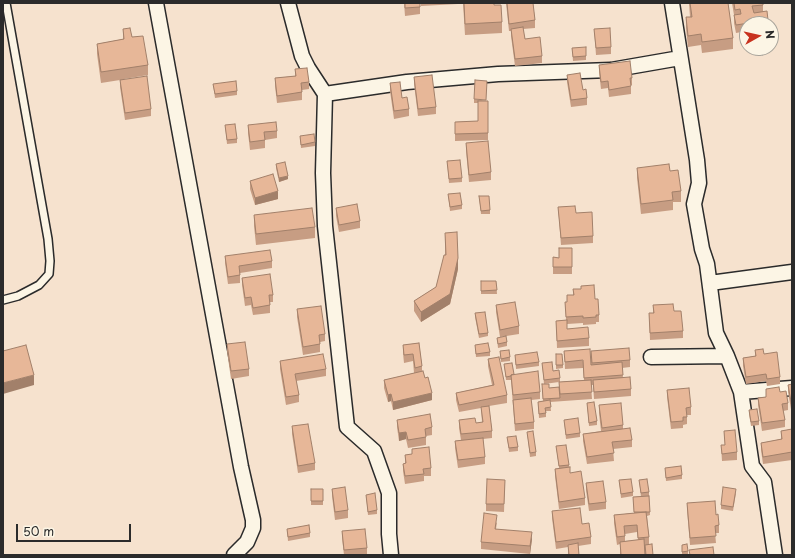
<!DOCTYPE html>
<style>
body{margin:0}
#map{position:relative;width:795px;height:558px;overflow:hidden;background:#f6e2ce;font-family:"Playpen Sans",sans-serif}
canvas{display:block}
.frame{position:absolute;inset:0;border:4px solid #2b2b2b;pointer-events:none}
.north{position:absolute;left:739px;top:16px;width:40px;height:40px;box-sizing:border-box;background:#fcf5e5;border:1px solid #a8a49b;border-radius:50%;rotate:82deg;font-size:11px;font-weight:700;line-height:16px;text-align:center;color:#2b2b2b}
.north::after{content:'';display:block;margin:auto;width:14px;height:18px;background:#c8321e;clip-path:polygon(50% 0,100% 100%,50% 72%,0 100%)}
.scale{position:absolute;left:16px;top:524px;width:115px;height:18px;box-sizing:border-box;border:2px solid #2b2b2b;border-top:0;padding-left:5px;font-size:12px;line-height:14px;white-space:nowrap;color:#2b2b2b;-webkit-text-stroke:3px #fcf5e5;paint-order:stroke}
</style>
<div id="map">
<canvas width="795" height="558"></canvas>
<div class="frame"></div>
<div class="north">N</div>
<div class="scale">50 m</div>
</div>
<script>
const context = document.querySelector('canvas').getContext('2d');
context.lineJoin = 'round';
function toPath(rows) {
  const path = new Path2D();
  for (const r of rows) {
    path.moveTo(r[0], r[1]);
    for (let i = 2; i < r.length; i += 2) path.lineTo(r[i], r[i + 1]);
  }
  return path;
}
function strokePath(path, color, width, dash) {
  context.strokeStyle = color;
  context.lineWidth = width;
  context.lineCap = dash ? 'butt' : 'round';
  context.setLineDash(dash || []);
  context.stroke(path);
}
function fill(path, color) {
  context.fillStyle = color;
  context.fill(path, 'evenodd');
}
const lane = toPath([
 [3,300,18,296,39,285,49,274,50,261,48,239,6,3]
]);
const street = toPath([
 [156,3,241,467,253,520,253,528,247,542,234,555],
 [288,3,302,56,308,68,325,94,407,82,498,74,611,70,680,58],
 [672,3,697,160,699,183,694,204,702,249,707,264,716,333,727,356],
 [325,94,323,173,325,226,347,427,374,451,389,493,389,534,391,555],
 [710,283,792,272],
 [651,357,727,356,741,392,792,388],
 [741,392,752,466,764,482,775,555]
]);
strokePath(lane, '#2b2b2b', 10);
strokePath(street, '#2b2b2b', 17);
strokePath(lane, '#fcf5e5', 7);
strokePath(street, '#fcf5e5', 14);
fill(toPath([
 [404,3,420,3,420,14,405,16],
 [421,3,458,3,458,4,421,6],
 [463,3,494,3,494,5,502,22,502,33,465,35],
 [506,3,533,3,535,20,535,28,523,29,525,39,542,56,542,63,515,66,511,36,511,31,509,31],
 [689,3,728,3,733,38,733,49,702,53,701,45,688,47,686,28,686,17,690,17],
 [732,3,763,3,763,11,768,20,768,24,747,24,747,31,736,33,734,23,734,15],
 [123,29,132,37,148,65,148,75,124,79,151,109,151,116,125,120,120,87,120,80,101,83,97,54,97,44,123,39],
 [594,29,611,47,611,54,596,55],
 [572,48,586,56,586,60,573,61],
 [599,65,632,78,632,85,631,85,631,94,609,97,608,88,601,89,599,72],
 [295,69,309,82,309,89,302,90,302,100,277,103,275,86,275,78,295,76],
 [567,75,583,90,587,98,587,105,571,107,567,82],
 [414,77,436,107,436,114,418,116,414,84],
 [390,83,402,98,409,109,409,116,394,119,390,91],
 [213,84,237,91,237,95,215,98],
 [474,99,488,101,488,140,455,141,455,122,478,121,478,103,474,103],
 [225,125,237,139,237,143,227,144],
 [248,125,277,131,277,138,265,140,265,148,250,150,248,133],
 [300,136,315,142,315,146,301,148],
 [466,143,491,172,491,180,469,182,466,151],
 [447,161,462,178,462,182,449,183],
 [276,164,288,179,279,182,276,168],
 [637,168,670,171,681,191,681,202,673,202,673,210,641,214,637,178],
 [250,181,278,199,255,205,250,189],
 [448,194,462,205,462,209,450,211],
 [479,196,490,210,490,214,481,214],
 [558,207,576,213,593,236,593,243,561,245],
 [336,208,360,221,360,228,339,232,336,216],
 [254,215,315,227,315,238,256,245,254,226],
 [445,233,458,269,450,304,421,322,414,311,414,301,436,287,445,255],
 [572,248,572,274,553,274,553,257,559,258],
 [225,256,272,261,272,268,240,273,240,283,228,284,225,263],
 [242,278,273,295,273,302,270,302,270,313,253,315,251,305,245,306,242,285],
 [481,281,496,281,497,294,481,294],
 [573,289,595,299,599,315,599,322,596,322,596,324,583,325,583,323,567,324,567,329,589,338,589,346,557,348,556,321,566,320,565,302,567,302,567,295,573,295],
 [496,305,519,326,519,334,500,337,496,312],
 [653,305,674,311,683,331,683,338,650,340,649,313,653,313],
 [297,309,325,334,325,341,320,342,320,352,303,355,297,317],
 [475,313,488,333,488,336,479,338,475,317],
 [497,338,507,342,507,346,498,348],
 [419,343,422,366,422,371,432,400,393,410,391,401,388,402,384,388,384,380,414,373,413,361,404,363,403,353,403,345],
 [227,344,249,369,249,376,231,379,227,351],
 [475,345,490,352,490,356,476,357],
 [755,350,764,354,780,377,780,384,767,386,766,381,746,384,743,366,743,358,755,356],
 [500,351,510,357,510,361,501,362],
 [564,351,591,365,591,351,630,360,630,367,622,368,623,378,631,389,631,396,594,399,593,385,591,385,592,399,550,402,551,411,546,411,546,417,539,418,538,402,543,401,542,388,549,388,559,387,559,382,544,384,542,363,553,371,560,378,560,382,584,380,583,368,565,369],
 [556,354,563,365,563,368,556,369],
 [515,355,539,362,539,366,516,369],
 [488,359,507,395,507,403,489,406,492,431,492,438,483,439,485,457,485,464,458,468,455,448,455,441,461,440,459,428,459,420,476,423,482,422,481,408,459,412,456,400,456,393,492,385,488,366],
 [280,361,326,369,326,376,296,381,299,395,299,402,286,405,280,369],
 [504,364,514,374,540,392,540,399,531,400,534,422,534,429,515,431,511,380,506,380],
 [792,384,792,415,788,392,788,385],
 [667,390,691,407,691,415,687,415,687,424,683,425,683,428,671,429,667,397],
 [780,392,788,403,788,410,783,411,785,420,785,427,762,431,758,405,758,398,766,397],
 [587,403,597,421,597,425,589,426],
 [599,405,623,425,623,429,632,440,632,447,613,449,614,461,587,464,583,441,583,434,601,431,599,413],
 [749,410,759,421,759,425,751,426,749,414],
 [397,420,432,427,432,435,426,436,426,445,408,448,406,439,399,441,397,427],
 [564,420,580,433,580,437,566,439],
 [292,426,315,463,315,470,298,473,292,434],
 [792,429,792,460,763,464,761,450,761,443,781,439,781,431],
 [724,431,737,452,737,460,722,461,721,445,725,445],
 [527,432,536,452,536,456,530,457],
 [507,437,518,447,518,451,509,452],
 [556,446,569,465,570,473,585,498,585,505,559,509,555,476,555,469,559,468],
 [412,449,431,468,431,476,424,476,424,481,405,484,403,471,403,464,405,463,405,455,412,454],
 [665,468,682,475,682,479,666,481],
 [505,480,504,512,486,511,486,504],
 [619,480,633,492,633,496,621,498],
 [639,480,649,492,649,496,641,497],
 [586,483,606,502,606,509,589,511,586,490],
 [311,489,323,489,323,505,311,505],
 [332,489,348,510,348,518,335,520,332,496],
 [736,493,733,511,721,509,721,505],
 [366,495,377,510,377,514,368,515],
 [649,496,650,515,647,516,649,537,649,544,653,555,620,555,620,544,617,545,614,523,614,515,634,513,633,497],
 [637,532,638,540,625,541,625,534],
 [687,503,716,515,719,525,719,533,715,533,716,543,690,545,687,510],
 [552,511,582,524,591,537,591,544,578,546,579,555,568,555,568,547,556,549,552,518],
 [497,522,496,529,532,539,530,554,481,549,481,542],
 [287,529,310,533,310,537,288,541],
 [342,531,367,548,367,555,344,555,342,538],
 [682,545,688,551,688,555,682,555]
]), '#c79d83');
fill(toPath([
 [288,176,288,179,279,182,279,178],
 [278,191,278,199,255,205,255,198],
 [458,258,458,269,450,304,421,322,421,312],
 [34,375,34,385,3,394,3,383],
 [432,393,432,400,393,410,393,402],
 [391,394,391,401,388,402,388,395],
 [406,432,406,439,399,441,399,433],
 [532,532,532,539,530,554,530,546]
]), '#a2806a');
const building = toPath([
 [405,3,420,3,420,7,405,8,405,3],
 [464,3,494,3,494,5,501,5,502,22,465,24,464,3],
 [507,3,533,3,535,20,509,24,507,3],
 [690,3,728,3,733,38,702,42,701,34,688,36,686,17,692,17,690,3],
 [734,3,763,3,763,5,752,6,754,13,767,11,768,20,736,25,734,15,741,14,740,9,735,10,734,3],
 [523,27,525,39,540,37,542,56,515,59,511,29,523,27],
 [130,28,132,37,143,36,148,65,101,72,97,44,124,39,123,29,130,28],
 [610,28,611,47,596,48,594,29,610,28],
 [586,47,586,56,573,57,572,48,586,47],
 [630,61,632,78,630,78,631,86,609,90,608,81,601,82,599,65,630,61],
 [307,68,309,82,301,83,302,92,277,96,275,78,296,76,295,69,307,68],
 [580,73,583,90,586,89,587,98,571,100,567,75,580,73],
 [432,75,436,107,418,109,414,77,432,75],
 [147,76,151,109,125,113,120,80,147,76],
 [475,80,487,81,486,100,474,99,475,80],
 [236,81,237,91,215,94,213,84,236,81],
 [400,82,402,98,407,97,409,109,394,111,390,83,400,82],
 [478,101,488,101,488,133,455,134,455,122,478,121,478,101],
 [276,122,277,131,264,132,265,140,250,142,248,125,276,122],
 [235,124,237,139,227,140,225,125,235,124],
 [314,134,315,142,301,145,300,136,314,134],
 [488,141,491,172,469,175,466,143,488,141],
 [460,160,462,178,449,179,447,161,460,160],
 [285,162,288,176,279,178,276,164,285,162],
 [669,164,670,171,678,170,681,191,672,192,673,200,641,204,637,168,669,164],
 [273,174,278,191,255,198,250,181,273,174],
 [460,193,462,205,450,207,448,194,460,193],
 [479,196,489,196,490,210,481,211,479,196],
 [357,204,360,221,339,225,336,208,357,204],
 [575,206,576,213,592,212,593,236,561,238,558,207,575,206],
 [312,208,315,227,256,234,254,215,312,208],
 [457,232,458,258,450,294,421,312,414,301,436,287,444,255,446,255,445,233,457,232],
 [559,248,572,248,572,267,553,267,553,257,559,258,559,248],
 [270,250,272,261,239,266,240,275,228,277,225,256,270,250],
 [270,274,273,295,269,295,270,305,253,308,251,297,245,298,242,278,270,274],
 [481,281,496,281,497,290,481,291,481,281],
 [594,285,595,299,598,299,599,315,596,315,596,317,583,318,583,316,566,317,565,302,567,302,567,295,574,295,573,289,581,289,581,286,594,285],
 [515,302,519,326,500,330,496,305,515,302],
 [673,304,674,311,681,311,683,331,650,333,649,313,654,313,653,305,673,304],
 [321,306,325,334,319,335,320,344,303,347,297,309,321,306],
 [485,312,488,333,479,334,475,313,485,312],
 [567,320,567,329,588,327,589,338,557,341,556,321,567,320],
 [506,336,507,342,498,344,497,338,506,336],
 [245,342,249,369,231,371,227,344,245,342],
 [419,343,422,366,415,368,413,354,404,355,403,345,419,343],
 [488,343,490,352,476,354,475,345,488,343],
 [26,345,34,375,3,383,3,351,26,345],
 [629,348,630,360,592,363,591,351,629,348],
 [590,349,591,365,622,362,623,375,584,378,583,360,565,362,564,351,590,349],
 [763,349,764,354,777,352,780,377,767,379,766,374,746,377,743,358,756,356,755,350,763,349],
 [509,350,510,357,501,359,500,351,509,350],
 [537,352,539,362,516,365,515,355,537,352],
 [323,354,326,369,295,374,299,395,286,397,280,361,323,354],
 [556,354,562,354,563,365,556,365,556,354],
 [499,357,507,395,459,405,456,393,494,385,488,359,499,357],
 [552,362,553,371,559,370,560,378,544,380,542,363,552,362],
 [512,363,514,374,511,375,511,376,506,377,504,364,512,363],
 [423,371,425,378,428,377,432,393,393,402,391,394,388,395,384,380,423,371],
 [538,371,540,392,513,395,511,375,538,371],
 [630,377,631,389,594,392,593,380,630,377],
 [591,380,592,392,560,394,559,382,591,380],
 [542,384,549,384,549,388,559,387,560,398,543,399,542,384],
 [792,384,792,407,788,385,792,384],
 [779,387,780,392,786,391,788,403,782,404,785,420,762,423,758,398,766,397,766,389,779,387],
 [689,388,691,407,686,408,687,417,683,417,683,421,671,422,667,390,689,388],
 [531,398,534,422,515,424,513,400,531,398],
 [550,400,551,407,545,408,546,413,539,414,538,402,550,400],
 [594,402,597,421,589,423,587,403,594,402],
 [621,403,623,425,602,428,599,405,621,403],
 [489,406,492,431,461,434,459,420,475,418,476,423,483,422,481,407,489,406],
 [757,409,759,421,751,422,749,410,757,409],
 [430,414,432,427,425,429,426,437,408,440,406,432,399,433,397,420,430,414],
 [578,418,580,433,566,435,564,420,578,418],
 [308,424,315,463,298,466,292,426,308,424],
 [630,428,632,440,612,442,614,453,587,457,583,434,630,428],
 [792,429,792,452,763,457,761,443,782,439,781,431,792,429],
 [735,430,737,452,722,454,721,445,725,445,724,431,735,430],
 [533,431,536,452,530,453,527,432,533,431],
 [516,436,518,447,509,448,507,437,516,436],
 [483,438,485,457,458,460,455,441,483,438],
 [566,445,569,465,559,466,556,446,566,445],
 [429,447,431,468,423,469,424,474,405,476,403,464,406,463,405,455,412,454,412,449,429,447],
 [681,466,682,475,666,478,665,468,681,466],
 [570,467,570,473,581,471,585,498,559,502,555,469,570,467],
 [487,479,505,480,504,504,486,504,487,479],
 [631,479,633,492,621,494,619,480,631,479],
 [647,479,649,492,641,493,639,480,647,479],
 [603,481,606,502,589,504,586,483,603,481],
 [345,487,348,510,335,512,332,489,345,487],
 [723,487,736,489,733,507,721,505,723,487],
 [311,489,323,489,323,501,311,501,311,489],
 [375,493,377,510,368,512,366,495,375,493],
 [649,496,650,512,634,512,633,497,649,496],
 [715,501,716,515,718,514,719,525,715,526,716,536,690,538,687,503,715,501],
 [580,508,582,524,589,523,591,537,556,542,552,511,580,508],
 [646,512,649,537,638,538,637,525,624,526,625,536,617,537,614,515,646,512],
 [484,513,497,515,495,529,532,532,530,546,481,542,484,513],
 [309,525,310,533,288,537,287,529,309,525],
 [365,529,367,548,344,550,342,531,365,529],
 [644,539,645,555,621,555,620,542,644,539],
 [578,543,579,555,569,555,568,545,578,543],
 [652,544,653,555,646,555,645,545,652,544],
 [687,544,688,551,682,552,682,545,687,544],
 [713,547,714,555,690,555,689,550,713,547]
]);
fill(building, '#e7b798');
strokePath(building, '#a2806a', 1);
</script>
